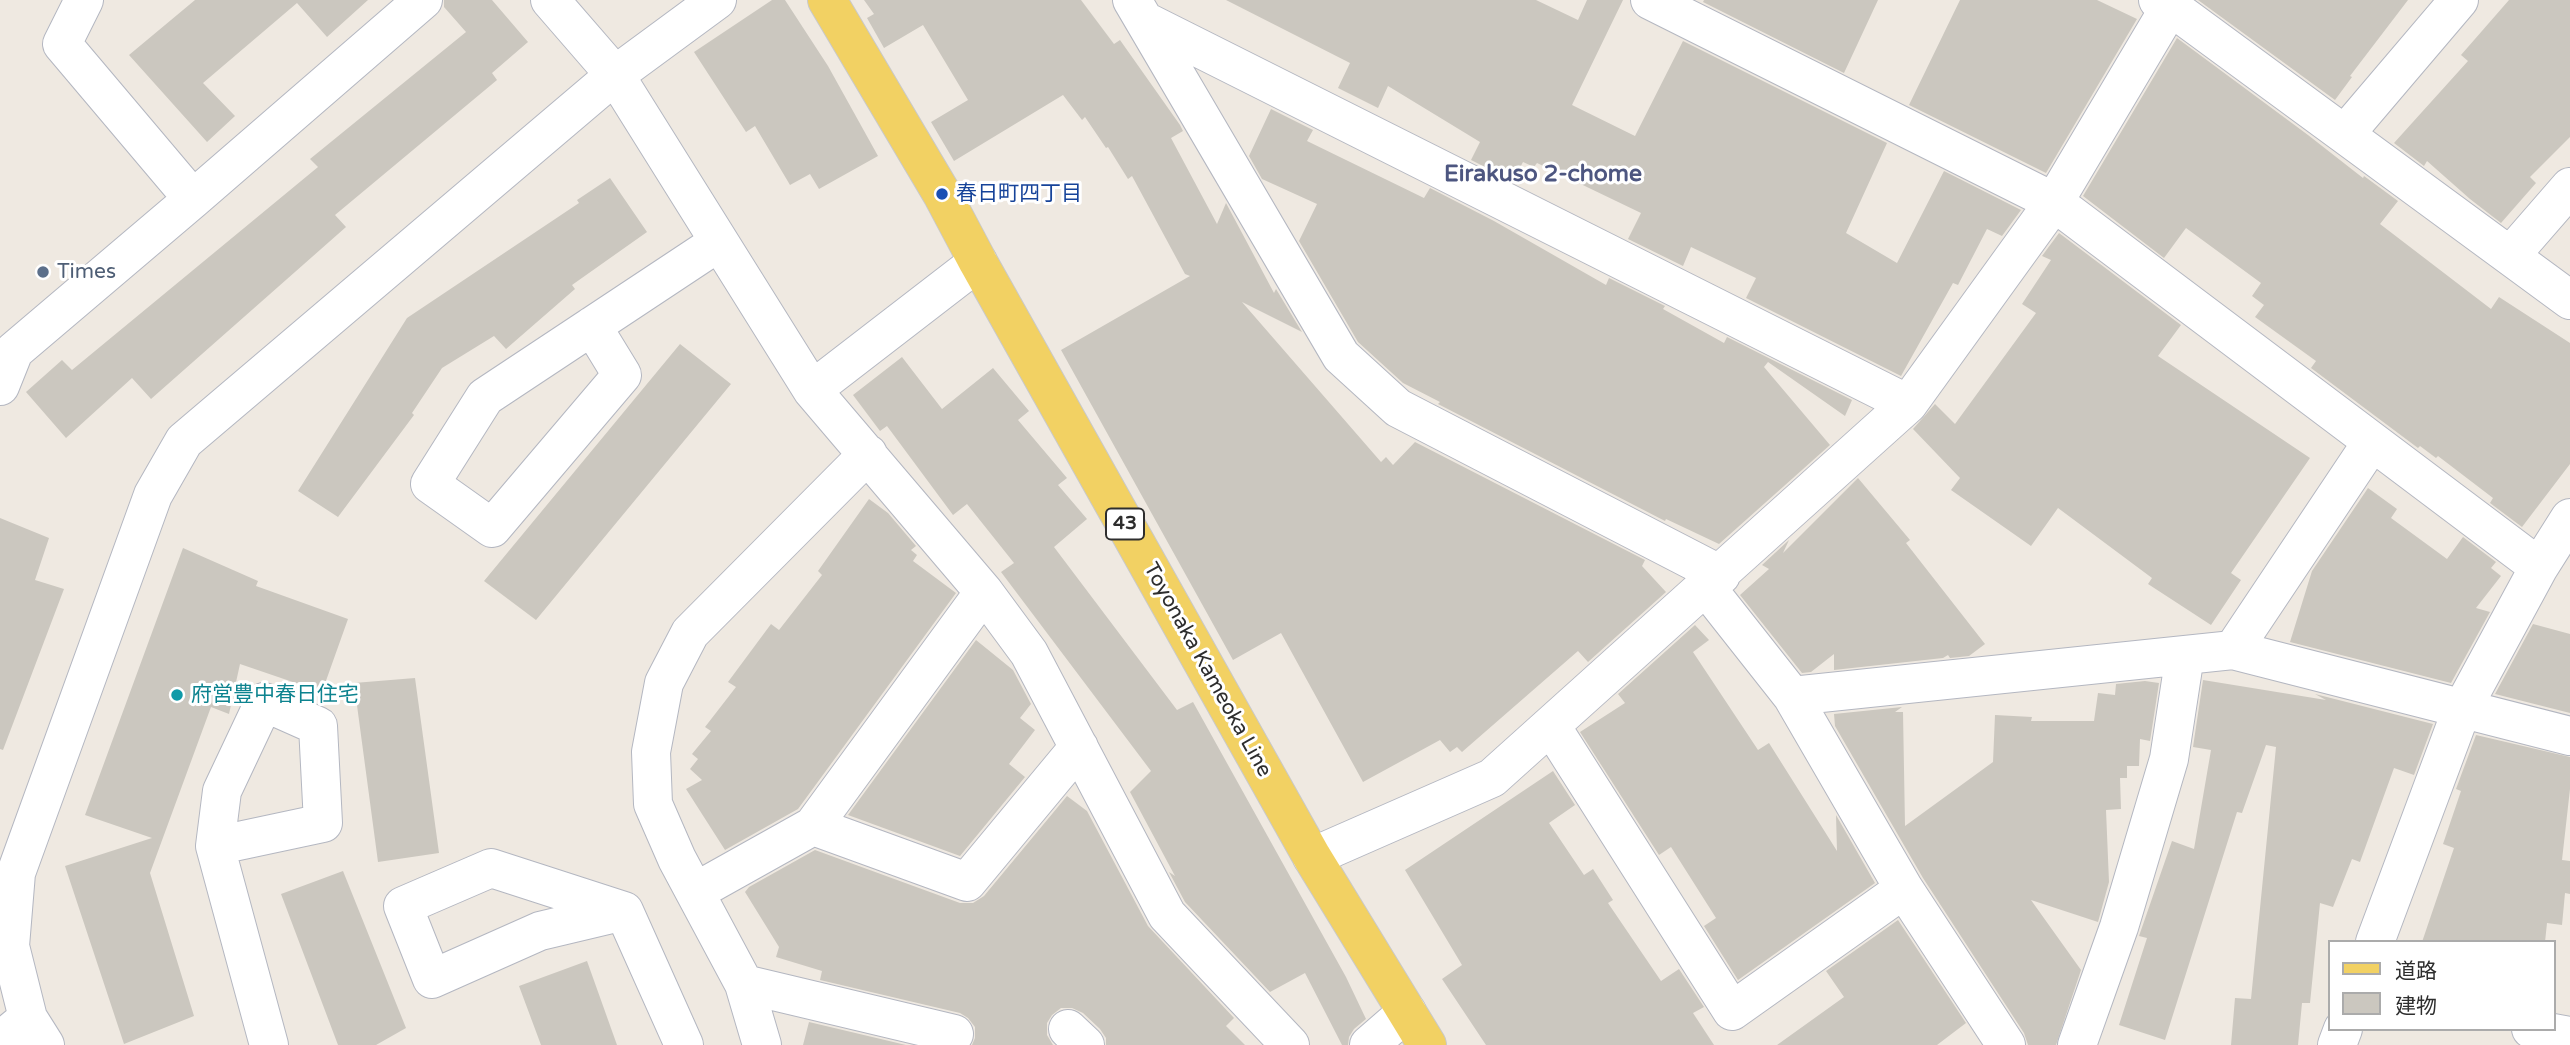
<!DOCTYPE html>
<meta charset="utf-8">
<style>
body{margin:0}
#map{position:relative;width:2570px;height:1045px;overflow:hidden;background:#efe9e1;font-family:"Varela Round","Noto Sans JP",sans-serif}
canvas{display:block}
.legend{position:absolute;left:2328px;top:940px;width:228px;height:91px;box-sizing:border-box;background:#fff;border:2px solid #ababab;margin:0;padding:9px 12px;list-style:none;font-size:21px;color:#2e2e2e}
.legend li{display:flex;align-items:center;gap:14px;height:35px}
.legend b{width:35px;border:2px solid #ababab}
</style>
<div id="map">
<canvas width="2570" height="1045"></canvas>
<ul class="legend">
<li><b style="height:9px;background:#f2d163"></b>道路</li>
<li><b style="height:19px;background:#cbc7bf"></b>建物</li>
</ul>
</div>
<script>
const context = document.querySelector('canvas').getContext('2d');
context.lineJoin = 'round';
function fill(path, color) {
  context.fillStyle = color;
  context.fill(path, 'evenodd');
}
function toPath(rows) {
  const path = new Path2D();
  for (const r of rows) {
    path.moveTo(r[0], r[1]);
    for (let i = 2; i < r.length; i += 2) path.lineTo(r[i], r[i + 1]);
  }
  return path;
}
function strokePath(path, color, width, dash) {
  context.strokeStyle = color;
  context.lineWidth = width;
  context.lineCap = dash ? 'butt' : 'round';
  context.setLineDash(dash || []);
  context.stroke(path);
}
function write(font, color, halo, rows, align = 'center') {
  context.font = font + ' "Varela Round","Noto Sans JP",sans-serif';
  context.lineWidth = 6;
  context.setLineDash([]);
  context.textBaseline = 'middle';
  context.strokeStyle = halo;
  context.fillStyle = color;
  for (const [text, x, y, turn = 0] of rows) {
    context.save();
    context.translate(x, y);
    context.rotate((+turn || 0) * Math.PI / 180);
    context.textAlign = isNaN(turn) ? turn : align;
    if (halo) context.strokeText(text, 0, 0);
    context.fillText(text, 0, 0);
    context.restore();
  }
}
fill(toPath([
 [195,0,368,0,327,37,297,3,203,83,235,116,207,142,129,55],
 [444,0,492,0,528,42,492,73,497,80,335,215,346,227,151,399,132,378,66,438,26,392,62,360,72,370,318,167,310,159,466,32,444,7],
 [772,0,785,0,828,66,878,156,819,189,810,174,790,185,755,126,746,132,694,52],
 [864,0,1081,0,1114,44,1120,40,1180,125,1183,131,1171,138,1217,224,1226,203,1274,293,1276,289,1302,332,1242,302,1381,462,1386,457,1393,465,1415,442,1645,560,1642,566,1666,592,1588,662,1578,651,1462,752,1457,747,1450,752,1440,740,1363,782,1281,633,1233,660,1061,350,1190,276,1185,274,1132,176,1128,179,1108,147,1106,148,1085,117,1082,120,1063,95,954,161,931,122,968,100,923,25,884,48,867,18,874,14],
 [1226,0,1536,0,1578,20,1587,0,1623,0,1572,105,1635,136,1683,41,1887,143,1846,233,1897,263,1944,171,2021,210,2002,236,1987,229,1958,285,1953,283,1901,376,1746,298,1756,278,1691,247,1683,266,1628,239,1641,213,1537,163,1534,167,1523,162,1513,181,1471,160,1480,142,1388,86,1378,108,1338,88,1350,63],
 [1704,0,1878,0,1844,73,1703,2],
 [1960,0,2097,0,2137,19,2046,173,1909,105],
 [2198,0,2408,0,2350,76,2352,77,2335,100],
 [2509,0,2570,0,2570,137,2530,177,2536,183,2501,223,2470,199,2427,161,2424,166,2394,143,2468,61,2461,55],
 [2177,38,2308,135,2363,178,2364,176,2398,201,2380,224,2491,309,2499,297,2570,343,2570,464,2522,527,2490,503,2493,498,2438,456,2436,458,2420,446,2418,448,2311,368,2316,361,2255,317,2264,305,2252,296,2261,283,2186,228,2164,258,2083,196],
 [1271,109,1313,130,1307,141,1424,198,1430,188,1494,221,1606,285,1609,278,1665,306,1663,309,1724,343,1727,337,1852,400,1845,416,1768,362,1764,367,1830,445,1719,544,1666,519,1665,521,1438,404,1440,402,1403,383,1358,342,1299,241,1317,204,1262,179,1249,156],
 [610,178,647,232,572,285,575,289,506,349,494,336,442,368,412,413,414,415,338,517,298,491,407,318,579,203,577,200],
 [2059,233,2181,325,2158,356,2310,458,2231,573,2241,580,2211,625,2148,584,2152,578,2058,508,2031,546,1951,490,1960,478,1913,429,1935,404,1955,424,2036,313,2022,304,2051,260,2042,256],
 [680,344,731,384,536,620,484,581],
 [902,357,942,409,993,368,1029,411,1018,420,1067,478,1058,485,1087,519,1054,547,1177,710,1193,702,1346,977,1366,1019,1354,1029,1349,1037,1348,1045,1342,1045,1305,973,1270,992,1185,902,1169,872,1175,876,1130,792,1151,771,1001,572,1014,563,967,504,953,515,887,426,880,431,853,395],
 [1858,478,1910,540,1906,543,1985,644,1969,656,1950,658,1948,655,1943,658,1834,670,1834,654,1811,672,1802,673,1740,595,1769,569,1762,565,1789,540,1783,553],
 [2368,488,2397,509,2391,518,2447,559,2463,537,2496,562,2491,568,2501,576,2476,608,2490,612,2451,683,2290,642,2312,571],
 [869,499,888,513,916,546,911,550,917,555,913,561,956,593,798,809,725,850,686,789,702,780,690,769,698,759,692,754,711,731,705,727,736,687,728,682,771,624,779,630,822,575,818,571],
 [0,518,49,538,35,580,64,589,3,750,0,749],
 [183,548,258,581,256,586,348,619,322,692,240,664,229,714,211,707,150,873,194,1016,124,1044,65,866,152,838,85,815],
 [2533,624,2570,634,2570,713,2495,694],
 [1695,625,1709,640,1693,652,1758,750,1769,743,1837,851,1836,815,1875,883,1738,980,1704,926,1716,918,1671,847,1659,855,1580,732,1625,703,1618,694],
 [976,640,1013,670,1031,704,1020,718,1035,730,1009,764,1025,777,960,856,848,815],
 [415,678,439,853,378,862,354,683],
 [2203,680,2326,700,2315,694,2433,724,2414,775,2394,768,2360,862,2352,859,2333,907,2320,903,2310,1003,2302,1003,2298,1045,2231,1045,2235,998,2251,999,2276,747,2266,745,2242,813,2237,812,2165,1040,2119,1025,2147,938,2139,936,2172,841,2194,849,2211,750,2193,747],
 [2145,681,2159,683,2150,741,2140,739,2139,766,2127,766,2127,778,2120,778,2121,809,2106,810,2109,882,2098,922,2031,900,2081,970,2056,1045,2028,1045,2024,1033,1923,878,1835,726,1834,714,1902,707,1895,712,1903,712,1905,826,1993,762,1995,715,2032,717,2031,721,2094,721,2098,693,2115,695,2116,684],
 [2476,735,2570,757,2570,789,2562,860,2570,861,2570,894,2565,893,2562,925,2547,923,2545,942,2422,942,2454,848,2443,844,2461,791,2456,789],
 [1553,771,1575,805,1549,823,1584,875,1593,869,1613,900,1608,903,1661,981,1679,969,1704,1007,1693,1013,1714,1045,1486,1045,1442,979,1462,965,1405,870],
 [1067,796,1087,811,1148,926,1234,1018,1226,1026,1245,1045,1106,1045,1106,1038,1100,1029,1083,1013,1072,1008,1061,1008,1052,1015,1047,1023,1047,1035,1053,1045,972,1045,975,1038,975,1027,968,1018,960,1013,820,980,822,971,776,957,779,947,745,892,749,887,815,850,960,903,973,903,984,896],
 [343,871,406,1028,376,1045,338,1045,281,894],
 [1898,920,1966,1023,1937,1045,1777,1045,1844,997,1826,971],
 [587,961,617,1045,541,1045,519,986],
 [809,1022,906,1045,803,1045]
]), '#cbc7bf');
const minor = toPath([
 [84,0,62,44,193,199],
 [550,0,615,75,812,390,984,592,1029,653,1167,915,1290,1045],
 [1132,0,1341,356,1398,408,1721,575],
 [1650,0,2054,202,2539,567],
 [2158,0,2171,7,2570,300],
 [1147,22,1908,404],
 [2345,134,2459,0],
 [2510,256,2570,187],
 [592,326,622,375,492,528,430,484,485,397,719,242],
 [0,386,14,351,193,199,423,0],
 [812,390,978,262],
 [1706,587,1792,696,1904,889,2006,1045],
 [2233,650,2372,442],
 [1792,696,2233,650,2570,736],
 [1551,726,1732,1011,1904,889],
 [813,826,967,882,1079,747],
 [215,846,323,823,318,726,264,702,222,791,215,846,269,1045],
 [1312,857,1492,778,1908,404,2054,202,2174,0],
 [695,892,813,826,984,592],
 [624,911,540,931,432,979,403,906,491,868,624,911,684,1045],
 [2375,942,2462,709,2539,567,2570,518],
 [744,984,954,1034],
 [1068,1029,1085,1045],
 [2531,1029,2570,1036],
 [0,1041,28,1018],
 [45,1045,28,1018,10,946,16,873,153,495,184,441,615,75,717,0],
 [762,1045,744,984,677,859,653,804,651,752,664,683,690,633,868,454],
 [1369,1045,1407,1012],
 [2077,1045,2119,927,2169,759,2185,655],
 [2337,1045,2343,1029]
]);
const major = toPath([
 [827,0,942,194,978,262,1312,857,1427,1045]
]);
strokePath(minor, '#b4b7c1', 40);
strokePath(major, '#c9c9c9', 40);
strokePath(minor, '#fff', 38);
strokePath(major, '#f2d163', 38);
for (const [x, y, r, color] of [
 [942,194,7,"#1a4fb4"],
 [43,272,7,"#5c6f8a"],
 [177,695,7,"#0f9aa8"]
]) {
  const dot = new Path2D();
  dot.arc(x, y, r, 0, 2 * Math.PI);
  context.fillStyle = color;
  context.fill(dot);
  strokePath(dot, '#fff', 2.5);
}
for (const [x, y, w] of [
 [1125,524,38]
]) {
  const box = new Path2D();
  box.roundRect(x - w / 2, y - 15.5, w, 31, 5);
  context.fillStyle = '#fff';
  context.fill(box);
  strokePath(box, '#2e2e2e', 2);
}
write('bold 19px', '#2e2e2e', null, [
 ["43",1125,524]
]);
write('21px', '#164399', '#fff', [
 ["春日町四丁目",956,194]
], 'left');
write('21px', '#4e5e75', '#fff', [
 ["Times",57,272]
], 'left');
write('21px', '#2e2e2e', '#fff', [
 ["Toyonaka Kameoka Line",1207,670,61]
]);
write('21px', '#0d838f', '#fff', [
 ["府営豊中春日住宅",191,695]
], 'left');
write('bold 23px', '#4d5680', '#fff', [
 ["Eirakuso 2-chome",1543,175]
]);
</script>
